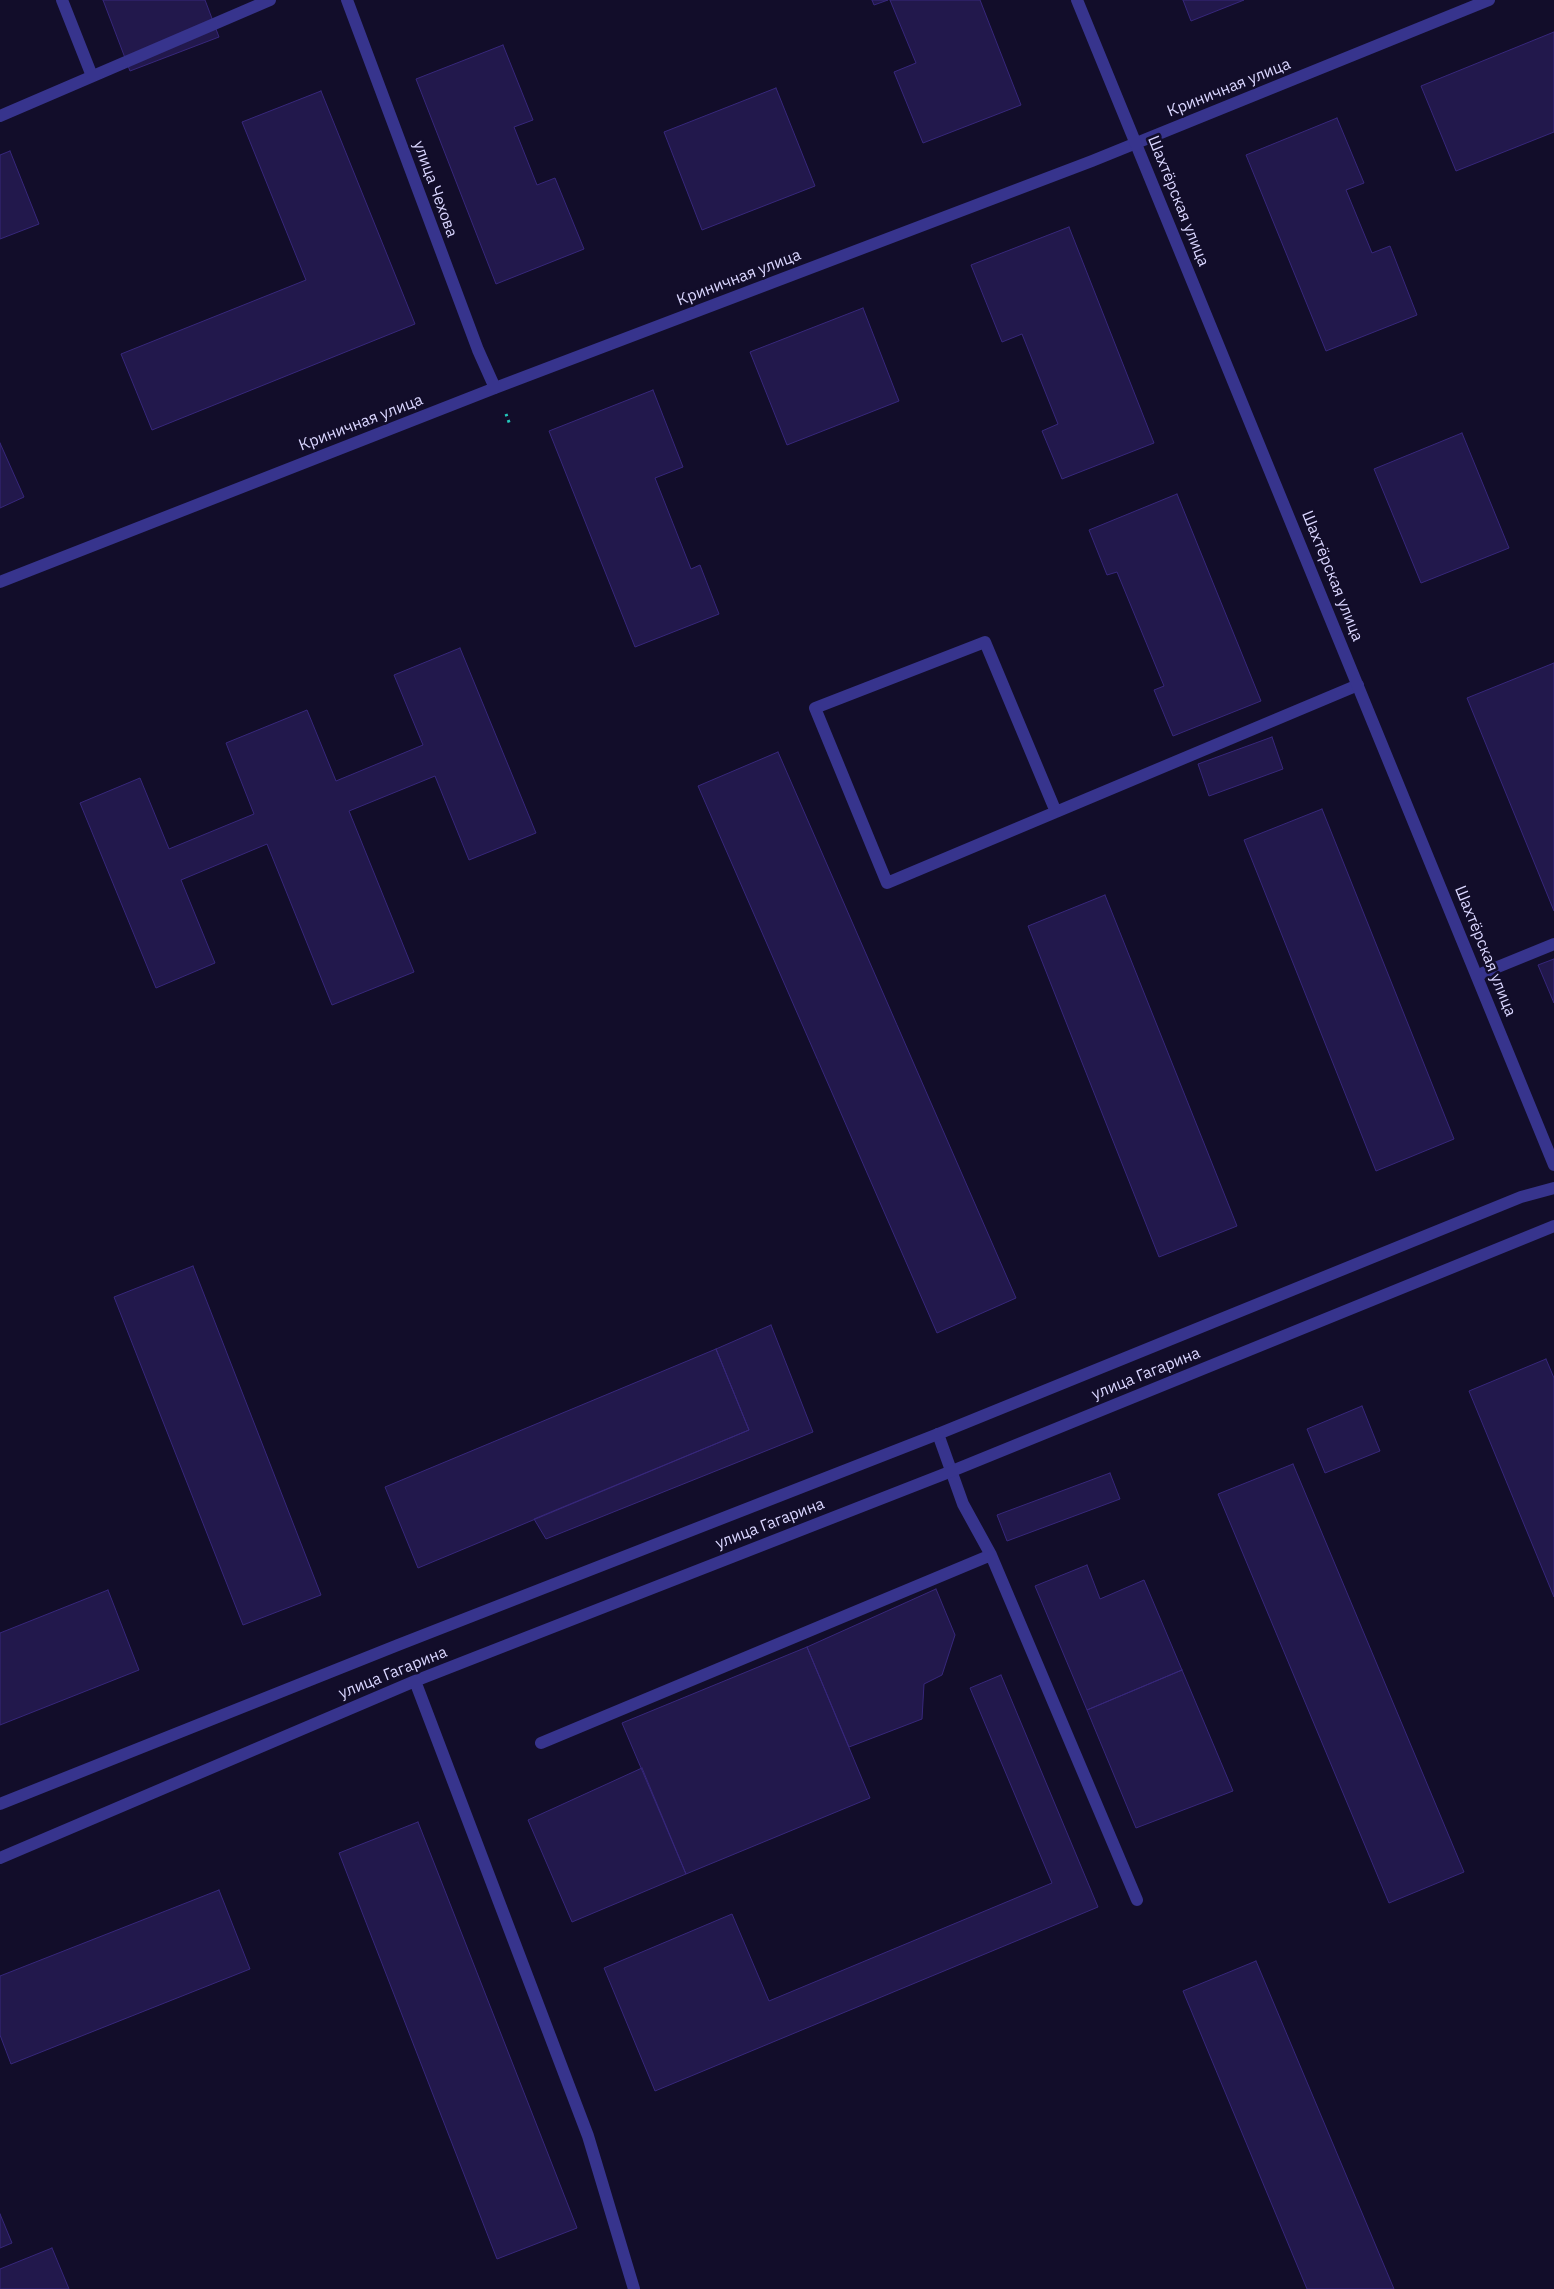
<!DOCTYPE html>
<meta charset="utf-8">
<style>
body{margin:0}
canvas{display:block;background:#120d2a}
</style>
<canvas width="1554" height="2289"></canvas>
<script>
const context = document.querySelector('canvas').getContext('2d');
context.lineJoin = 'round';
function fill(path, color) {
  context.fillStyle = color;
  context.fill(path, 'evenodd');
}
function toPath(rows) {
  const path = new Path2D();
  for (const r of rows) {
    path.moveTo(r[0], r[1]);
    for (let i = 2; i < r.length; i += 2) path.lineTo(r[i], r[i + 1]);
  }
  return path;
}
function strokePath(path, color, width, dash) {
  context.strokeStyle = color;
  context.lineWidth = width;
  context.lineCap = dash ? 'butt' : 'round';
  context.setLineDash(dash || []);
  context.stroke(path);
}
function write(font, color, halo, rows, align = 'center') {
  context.font = font + ' "IBM Plex Sans",sans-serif';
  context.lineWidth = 5;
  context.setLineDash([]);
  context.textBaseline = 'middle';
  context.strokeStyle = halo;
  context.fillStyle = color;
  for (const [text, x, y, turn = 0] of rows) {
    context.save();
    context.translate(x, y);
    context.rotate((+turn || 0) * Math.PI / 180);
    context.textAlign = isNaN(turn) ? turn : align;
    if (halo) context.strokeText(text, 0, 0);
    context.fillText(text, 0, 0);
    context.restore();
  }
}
const building = toPath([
 [103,0,205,0,219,37,130,71,103,0],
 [872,0,888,0,874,5,872,0],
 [890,0,980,0,1021,105,923,143,894,72,916,63,890,0],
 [1183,0,1244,0,1191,21,1183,0],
 [1554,32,1554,132,1456,171,1421,86,1554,32],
 [503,45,533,120,514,127,537,185,555,178,584,249,496,284,416,79,503,45],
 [776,88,815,186,702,230,664,132,776,88],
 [321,91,415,324,152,430,121,354,306,280,242,122,321,91],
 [1337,118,1364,183,1346,190,1372,253,1390,246,1417,315,1326,351,1246,155,1337,118],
 [10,151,39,224,0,239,0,155,10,151],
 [1069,227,1154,443,1062,479,1042,431,1058,424,1022,334,1002,342,971,265,1069,227],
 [863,308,899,401,787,445,750,352,863,308],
 [653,390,683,467,655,478,691,569,700,565,719,614,635,647,549,431,653,390],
 [1462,433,1509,548,1421,583,1374,469,1462,433],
 [0,443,24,497,0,508,0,443],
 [1177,494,1261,701,1173,736,1154,690,1164,686,1117,572,1107,575,1089,530,1177,494],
 [460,648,536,833,469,860,435,776,349,811,414,972,332,1005,267,844,181,880,215,963,156,988,80,803,140,778,169,849,254,814,226,743,307,710,336,781,423,745,394,675,460,648],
 [1554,663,1554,911,1467,698,1554,663],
 [1272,737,1283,769,1209,796,1198,764,1272,737],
 [778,752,1016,1298,937,1333,698,786,778,752],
 [1322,809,1454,1139,1376,1171,1244,840,1322,809],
 [1105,895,1237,1226,1159,1257,1028,926,1105,895],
 [1554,959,1554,1003,1538,965,1554,959],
 [193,1266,321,1595,243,1625,114,1297,193,1266],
 [771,1325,813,1432,546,1539,534,1519,749,1430,716,1349,771,1325],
 [716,1349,749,1430,418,1568,385,1487,716,1349],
 [1546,1359,1554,1378,1554,1597,1469,1391,1546,1359],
 [1362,1406,1380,1451,1325,1473,1307,1429,1362,1406],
 [1293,1464,1464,1872,1389,1903,1218,1494,1293,1464],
 [1110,1473,1120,1499,1007,1541,997,1515,1110,1473],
 [1087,1565,1100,1599,1144,1580,1182,1670,1087,1710,1035,1586,1087,1565],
 [936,1589,955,1635,942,1675,924,1684,922,1719,849,1747,807,1647,936,1589],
 [108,1590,139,1670,0,1725,0,1633,108,1590],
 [807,1647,870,1798,686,1874,622,1723,807,1647],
 [1182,1670,1233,1791,1136,1828,1087,1710,1182,1670],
 [1001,1675,1098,1907,655,2091,604,1968,732,1914,769,2001,1052,1883,970,1688,1001,1675],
 [642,1768,686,1874,572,1922,528,1820,642,1768],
 [418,1822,577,2228,497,2259,339,1853,418,1822],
 [219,1890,250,1969,11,2064,0,2035,0,1976,219,1890],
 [1256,1961,1394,2289,1307,2289,1183,1991,1256,1961],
 [0,2214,12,2243,0,2248,0,2214],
 [52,2248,69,2289,0,2289,0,2269,52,2248]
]);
fill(building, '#22184c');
strokePath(building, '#37277b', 1);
strokePath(toPath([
 [506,414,510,425]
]), '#23c6ba', 3, [2.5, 4]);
strokePath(toPath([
 [62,0,92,76],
 [0,116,270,0],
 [1056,812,985,642,815,708,887,883,1358,685],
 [1478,975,1554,944],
 [938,1434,963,1504,991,1555,1137,1900],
 [541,1743,991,1555]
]), '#37348d', 12);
strokePath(toPath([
 [347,0,478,350,495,388],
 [0,582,495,388,1092,161,1489,0],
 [415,1681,588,2136,634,2289],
 [0,1804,398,1645,938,1434,1521,1197,1554,1188],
 [0,1858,415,1681,952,1471,1554,1226]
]), '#37348d', 12);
strokePath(toPath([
 [1077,0,1554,1165]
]), '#37348d', 12);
write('16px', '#dad6ff', '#120d2a', [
 ["Криничная улица",1229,88,-22],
 ["улица Чехова",435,189,70],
 ["Шахтёрская улица",1178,201,68],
 ["Криничная улица",739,278,-21],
 ["Криничная улица",361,423,-21],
 ["Шахтёрская улица",1332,576,68],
 ["Шахтёрская улица",1485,951,68],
 ["улица Гагарина",1146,1374,-22],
 ["улица Гагарина",770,1524,-21],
 ["улица Гагарина",393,1673,-22]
]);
</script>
